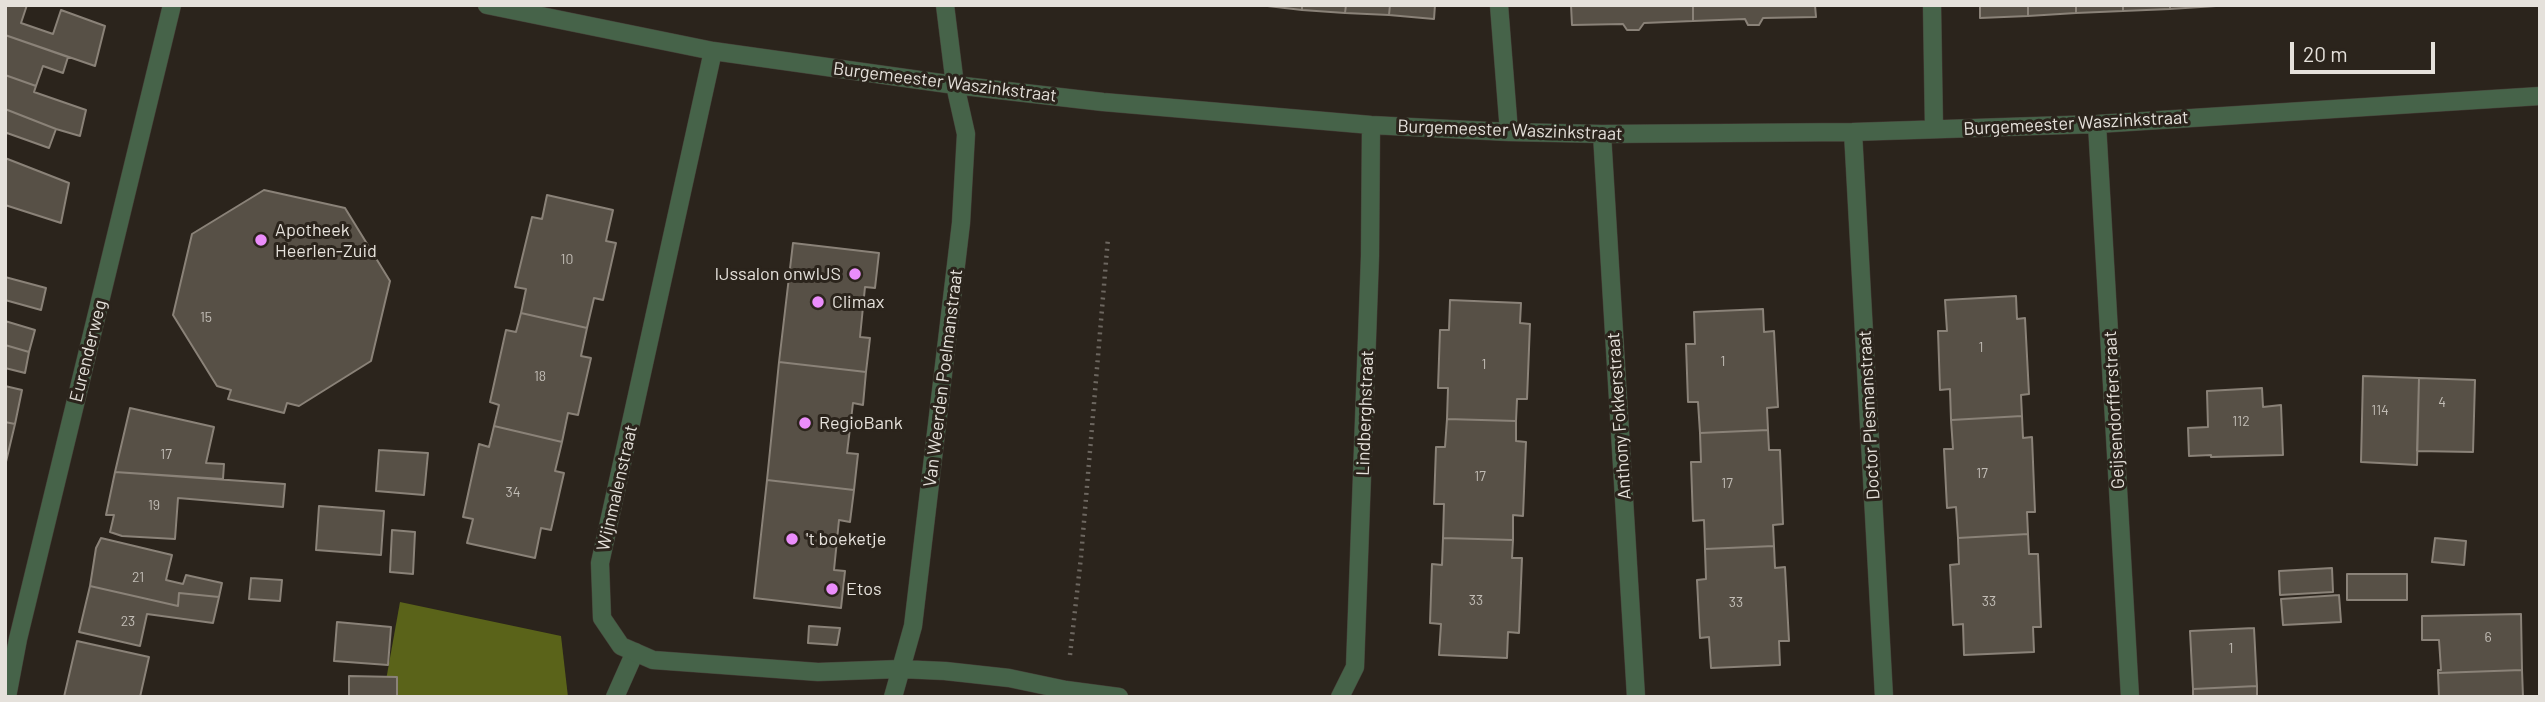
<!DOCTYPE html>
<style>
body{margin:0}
#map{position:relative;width:2545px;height:702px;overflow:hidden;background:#2b241c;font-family:Barlow,sans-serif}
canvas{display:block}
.frame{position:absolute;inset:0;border:7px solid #e5e1db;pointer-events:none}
.scale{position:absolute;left:2290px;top:42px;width:145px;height:32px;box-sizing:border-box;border:4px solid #e5e1db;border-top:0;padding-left:9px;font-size:21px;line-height:24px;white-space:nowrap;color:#e5e1db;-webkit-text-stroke:5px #2b241c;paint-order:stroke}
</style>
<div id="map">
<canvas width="2545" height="702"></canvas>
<div class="frame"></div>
<div class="scale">20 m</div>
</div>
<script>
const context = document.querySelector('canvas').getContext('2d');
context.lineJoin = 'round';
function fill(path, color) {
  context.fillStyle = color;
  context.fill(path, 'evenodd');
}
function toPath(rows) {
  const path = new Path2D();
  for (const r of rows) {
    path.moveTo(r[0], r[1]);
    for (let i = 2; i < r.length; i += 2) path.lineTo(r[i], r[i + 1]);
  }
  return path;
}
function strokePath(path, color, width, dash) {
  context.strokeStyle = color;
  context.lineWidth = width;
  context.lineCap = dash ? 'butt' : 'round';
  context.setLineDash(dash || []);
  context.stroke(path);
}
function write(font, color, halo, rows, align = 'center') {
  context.font = font + ' Barlow,sans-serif';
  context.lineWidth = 6;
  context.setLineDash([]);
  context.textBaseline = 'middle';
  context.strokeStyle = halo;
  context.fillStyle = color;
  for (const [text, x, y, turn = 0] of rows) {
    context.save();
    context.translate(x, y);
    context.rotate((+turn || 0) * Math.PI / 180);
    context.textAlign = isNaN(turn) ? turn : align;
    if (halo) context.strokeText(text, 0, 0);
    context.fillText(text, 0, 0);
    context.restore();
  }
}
fill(toPath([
 [400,602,561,636,568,697,383,697]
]), '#5a6319');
const building = toPath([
 [5,5,27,5,21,23,53,34,61,10,105,26,95,66,5,35,5,5],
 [1259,5,1302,5,1302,10,1259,5],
 [1302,5,1346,5,1345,13,1302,10,1302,5],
 [1346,5,1390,5,1389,15,1345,13,1346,5],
 [1390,5,1435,5,1434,19,1389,15,1390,5],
 [1571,5,1693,5,1693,21,1644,23,1639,30,1627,30,1623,24,1572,25,1571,5],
 [1693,5,1815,5,1816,17,1763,18,1759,25,1748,25,1745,19,1693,21,1693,5],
 [1980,5,2028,5,2028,16,1980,18,1980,5],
 [2028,5,2076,5,2076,13,2028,16,2028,5],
 [2076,5,2123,5,2123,11,2076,13,2076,5],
 [2123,5,2170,5,2170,9,2123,11,2123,5],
 [2170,5,2216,5,2216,6,2170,9,2170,5],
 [5,35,68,57,63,73,43,66,36,86,5,75,5,35],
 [5,75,36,86,34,92,86,110,80,136,56,129,5,109,5,75],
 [5,109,56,129,49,148,7,133,5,136,5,109],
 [5,158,69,183,61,223,5,205,5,158],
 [264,190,345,208,390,281,371,361,299,406,287,403,284,413,228,399,231,390,217,386,173,315,192,234,264,190],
 [547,195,613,210,606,241,616,243,603,300,594,298,587,328,521,313,526,289,515,287,532,217,542,219,547,195],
 [793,243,879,253,875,288,865,287,860,337,870,338,866,372,779,362,793,243],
 [5,277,46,288,41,310,5,300,5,277],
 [2016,296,2017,319,2025,318,2029,394,2021,395,2022,416,1951,420,1950,389,1940,390,1938,331,1947,331,1945,300,2016,296],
 [1450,300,1521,303,1520,323,1530,324,1527,399,1517,399,1516,421,1447,419,1448,388,1438,388,1440,330,1449,330,1450,300],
 [1763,309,1764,332,1774,331,1778,407,1767,408,1768,430,1700,433,1698,402,1688,402,1686,344,1695,344,1694,312,1763,309],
 [521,313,587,328,581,356,591,358,578,415,568,413,562,442,494,426,499,405,490,402,506,330,516,332,521,313],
 [5,321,35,330,29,352,5,345,5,321],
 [5,345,29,352,25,373,5,368,5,345],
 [779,362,866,372,863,405,853,403,847,453,858,454,854,490,767,480,779,362],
 [2363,376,2419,378,2417,465,2361,462,2363,376],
 [2419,378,2475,380,2473,452,2417,451,2419,378],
 [5,386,22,390,15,424,5,422,5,386],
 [2262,388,2263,407,2281,405,2283,455,2211,457,2211,455,2189,456,2188,428,2208,427,2207,391,2262,388],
 [130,408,214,427,206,463,224,464,223,479,115,472,130,408],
 [2022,416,2023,438,2032,437,2035,512,2027,512,2028,534,1958,538,1956,507,1947,508,1944,449,1953,449,1951,420,2022,416],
 [1447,419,1516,421,1516,441,1526,442,1523,516,1513,515,1513,540,1443,538,1444,504,1434,504,1436,447,1445,447,1447,419],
 [5,422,15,424,5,466,5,422],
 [494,426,562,442,555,471,564,473,551,530,541,528,535,558,467,543,473,519,463,517,479,444,489,447,494,426],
 [1768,430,1769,450,1780,450,1783,524,1773,525,1774,546,1705,549,1704,520,1693,521,1691,462,1701,462,1700,433,1768,430],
 [379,450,428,453,424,495,376,491,379,450],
 [115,472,285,484,283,507,178,498,175,539,122,536,110,532,114,515,106,515,115,472],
 [767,480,854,490,850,522,839,520,834,570,845,571,841,608,754,598,767,480],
 [319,506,384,511,381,555,316,550,319,506],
 [392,530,415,532,413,574,390,572,392,530],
 [2028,534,2029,554,2038,554,2041,627,2033,627,2034,652,1964,655,1963,624,1953,625,1950,565,1959,564,1958,538,2028,534],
 [101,538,172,555,166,580,183,584,186,575,222,583,219,597,179,593,178,606,90,586,96,548,101,538],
 [1443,538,1513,540,1512,558,1522,558,1519,633,1508,632,1507,658,1439,655,1441,624,1430,623,1432,564,1442,565,1443,538],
 [2435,538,2466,541,2464,565,2432,562,2435,538],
 [1774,546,1775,568,1785,567,1789,641,1779,641,1780,665,1711,668,1709,637,1700,638,1697,580,1706,579,1705,549,1774,546],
 [2332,568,2333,592,2280,595,2279,571,2332,568],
 [2347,574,2407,574,2407,600,2347,600,2347,574],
 [251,578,282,580,280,601,249,599,251,578],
 [90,586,178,606,179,593,219,597,213,623,147,614,140,646,79,632,90,586],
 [2339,595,2341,622,2283,625,2281,599,2339,595],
 [2521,614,2522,670,2438,673,2438,670,2441,670,2439,640,2422,640,2422,616,2521,614],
 [337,622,391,627,388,665,334,661,337,622],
 [809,626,840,628,837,645,808,643,809,626],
 [2254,628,2257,686,2193,689,2190,631,2254,628],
 [77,641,149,657,140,697,64,697,77,641],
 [2522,670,2523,697,2439,697,2438,673,2522,670],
 [349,676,397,677,397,697,349,697,349,676],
 [2257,686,2257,697,2193,697,2193,689,2257,686]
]);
fill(building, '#575046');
strokePath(building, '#8a8278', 2);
const lane = toPath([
 [615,697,635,652]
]);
const street = toPath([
 [487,5,713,51,955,85,1103,102,1371,125,1509,132,1602,134,1853,132,2097,124,2540,96],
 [1499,5,1509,132],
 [1932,5,1934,129],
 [713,51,600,563,602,618,621,646,653,660,818,672,900,669,945,671,1009,678,1066,690,1119,697],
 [2097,124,2130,697],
 [1853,132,1884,697],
 [1602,134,1636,697],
 [7,697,18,639,172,5],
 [893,697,913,626,961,223,966,134,955,85,945,5],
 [1340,697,1355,667,1370,256,1371,125]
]);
strokePath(lane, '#453e37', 19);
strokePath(street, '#453e37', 19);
strokePath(toPath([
 [1070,655,1081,557,1108,238]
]), '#6d6760', 4.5, [2, 5]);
strokePath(lane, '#466349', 18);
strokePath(street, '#466349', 18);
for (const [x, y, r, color] of [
 [261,240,7,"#eb8dfb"],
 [855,274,7,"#eb8dfb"],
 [818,302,7,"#eb8dfb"],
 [805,423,7,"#eb8dfb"],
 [792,539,7,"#eb8dfb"],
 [832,589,7,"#eb8dfb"]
]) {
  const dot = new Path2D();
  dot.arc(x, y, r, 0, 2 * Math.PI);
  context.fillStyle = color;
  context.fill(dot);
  strokePath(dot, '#2b241c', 2.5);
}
write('14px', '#c2bdb6', null, [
 ["10",567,259],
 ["15",206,317],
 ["1",1981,347],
 ["1",1723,361],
 ["1",1484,364],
 ["18",540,376],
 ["4",2442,402],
 ["114",2380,410],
 ["112",2241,421],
 ["17",166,454],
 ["17",1982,473],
 ["17",1480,476],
 ["17",1727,483],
 ["34",513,492],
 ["19",154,505],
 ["21",138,577],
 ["33",1476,600],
 ["33",1989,601],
 ["33",1736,602],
 ["23",128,621],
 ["6",2488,637],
 ["1",2231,648]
]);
write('18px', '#e5e1db', '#2b241c', [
 ["Burgemeester Waszinkstraat",945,82,7],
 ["Burgemeester Waszinkstraat",2076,123,-3],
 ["Burgemeester Waszinkstraat",1510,130,2],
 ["Eurenderweg",88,351,-76],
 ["Van Weerden Poelmanstraat",943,378,-83],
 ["Geijsendorfferstraat",2114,410,-93],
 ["Lindberghstraat",1365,413,-88],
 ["Doctor Plesmanstraat",1869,415,-93],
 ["Anthony Fokkerstraat",1619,416,-94],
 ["Wijnmalenstraat",617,488,-77]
]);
write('18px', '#e5e1db', '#2b241c', [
 ["Apotheek",275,230],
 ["Heerlen-Zuid",275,251],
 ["IJssalon onwIJS",841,274,"right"],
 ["Climax",832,302],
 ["RegioBank",819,423],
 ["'t boeketje",806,539],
 ["Etos",846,589]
], 'left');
</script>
